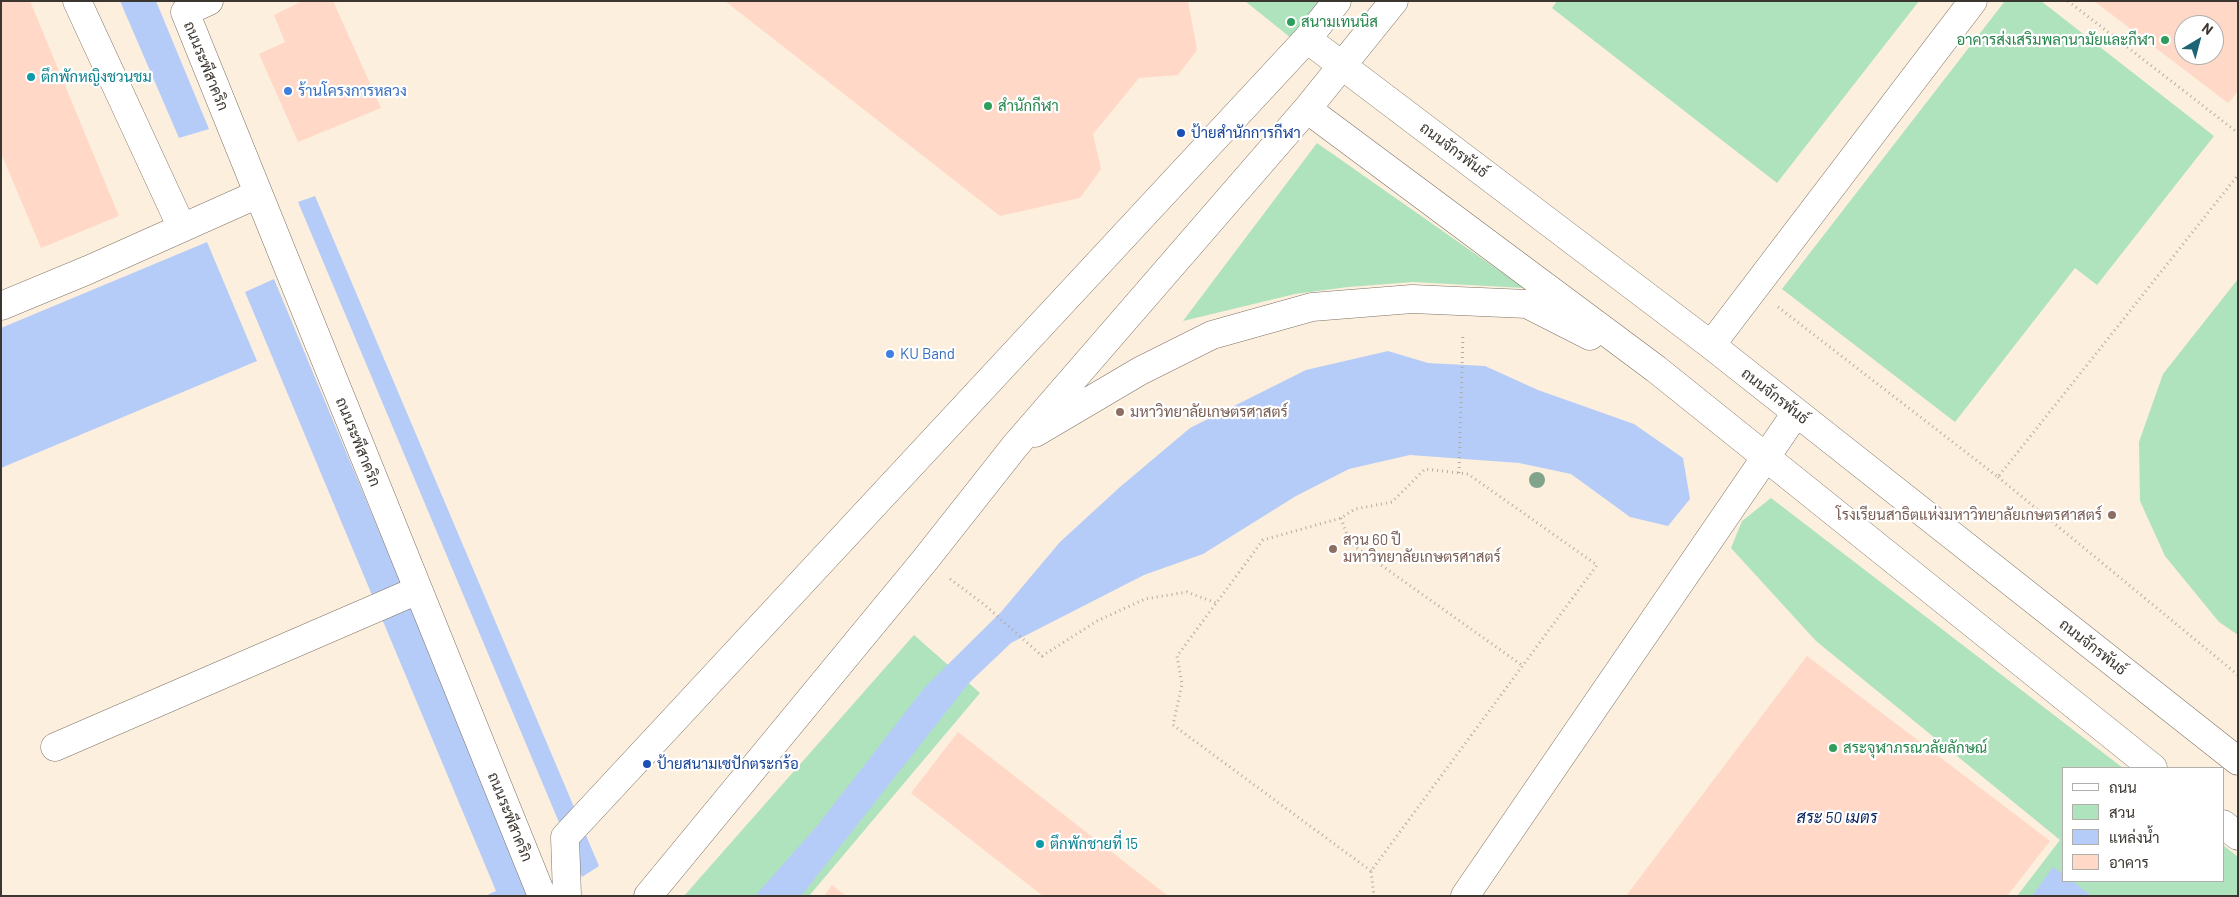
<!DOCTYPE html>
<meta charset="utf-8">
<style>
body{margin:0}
#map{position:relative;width:2239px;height:897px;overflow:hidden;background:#fffaf4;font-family:Barlow,Sarabun,sans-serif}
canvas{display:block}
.frame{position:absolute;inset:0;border:2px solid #3b3630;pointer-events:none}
.legend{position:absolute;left:2062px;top:767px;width:162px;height:115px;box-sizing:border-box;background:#fff;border:1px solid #b1afac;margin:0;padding:6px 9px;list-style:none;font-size:15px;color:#3b3630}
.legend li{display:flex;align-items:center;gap:10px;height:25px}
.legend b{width:25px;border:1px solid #b1afac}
.north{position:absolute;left:2174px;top:15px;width:50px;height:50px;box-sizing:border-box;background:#fff;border:1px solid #b1afac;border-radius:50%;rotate:37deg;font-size:14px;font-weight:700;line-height:20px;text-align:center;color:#3b3630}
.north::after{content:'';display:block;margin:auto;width:18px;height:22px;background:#1d6474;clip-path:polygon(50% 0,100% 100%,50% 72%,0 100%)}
</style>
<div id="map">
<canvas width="2239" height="897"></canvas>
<div class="frame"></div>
<ul class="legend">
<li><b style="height:6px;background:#fff"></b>ถนน</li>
<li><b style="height:14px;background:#afe3bd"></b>สวน</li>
<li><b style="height:14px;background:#b6ccf8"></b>แหล่งน้ำ</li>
<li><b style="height:14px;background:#ffd8c7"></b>อาคาร</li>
</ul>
<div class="north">N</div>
</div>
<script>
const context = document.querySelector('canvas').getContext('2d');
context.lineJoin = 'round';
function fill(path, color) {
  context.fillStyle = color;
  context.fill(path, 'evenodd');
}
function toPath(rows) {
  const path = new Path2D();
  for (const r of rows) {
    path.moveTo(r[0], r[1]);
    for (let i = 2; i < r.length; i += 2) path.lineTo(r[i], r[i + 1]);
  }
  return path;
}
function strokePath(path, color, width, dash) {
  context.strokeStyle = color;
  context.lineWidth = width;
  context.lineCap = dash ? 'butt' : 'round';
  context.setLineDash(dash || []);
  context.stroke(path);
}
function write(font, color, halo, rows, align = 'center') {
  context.font = font + ' Barlow,Sarabun,sans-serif';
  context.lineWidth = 4.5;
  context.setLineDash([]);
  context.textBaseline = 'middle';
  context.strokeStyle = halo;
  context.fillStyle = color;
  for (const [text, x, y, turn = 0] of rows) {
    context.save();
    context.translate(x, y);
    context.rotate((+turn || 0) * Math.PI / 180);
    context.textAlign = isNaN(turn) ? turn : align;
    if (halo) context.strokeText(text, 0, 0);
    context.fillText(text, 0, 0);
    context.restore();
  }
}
fill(toPath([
 [1,1,2238,1,2238,896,1,896],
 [2184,25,2214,25,2214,55,2184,55],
 [2063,768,2223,768,2223,881,2063,881]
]), '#fdefdd');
fill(toPath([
 [1245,1,1328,1,1296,42],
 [1557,1,1919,1,1777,183,1552,8],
 [2005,1,2041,1,2214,136,2097,285,2075,268,1955,422,1782,289],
 [1317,143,1524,288,1413,282,1348,287,1295,294,1183,321],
 [2238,279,2238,635,2219,622,2165,556,2140,501,2139,442,2163,374],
 [1771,498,2123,768,2063,768,2063,881,2223,881,2223,845,2238,857,2238,896,2017,896,2060,840,1816,641,1731,548,1742,521],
 [914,635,980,693,809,896,684,896]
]), '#afe3bd');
fill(toPath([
 [120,1,156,1,209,129,179,138],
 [315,196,599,866,582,877,298,202],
 [207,242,257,361,1,468,1,328],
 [274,279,531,896,485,896,496,891,245,292],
 [1388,351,1428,363,1485,366,1538,390,1634,424,1683,458,1690,499,1668,526,1630,517,1571,474,1519,463,1410,455,1349,469,1296,496,1203,554,1144,575,1011,643,969,683,801,896,755,896,817,826,925,687,1001,612,1060,542,1120,487,1190,428,1306,370],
 [2053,867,2063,874,2063,881,2072,881,2092,896,2032,896]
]), '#b6ccf8');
fill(toPath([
 [1,1,30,1,119,216,41,248,1,153],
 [302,1,333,1,381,108,298,142,259,54,285,42,274,15],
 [725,1,1188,1,1197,50,1178,75,1139,78,1093,134,1101,169,1080,198,1000,216],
 [2094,1,2238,1,2238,91,2228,103],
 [2184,25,2214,25,2214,55,2184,55],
 [1807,656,2050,841,2007,896,1626,896],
 [958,732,1168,896,1043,896,911,793],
 [832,885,846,896,824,896]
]), '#ffd8c7');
const minor = toPath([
 [77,1,182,228],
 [209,1,185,12,542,896],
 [1307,39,1711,345,2238,761],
 [1307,109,1656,369,2153,768],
 [1,306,88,270,258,194],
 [1711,345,1973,1],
 [1035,433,1140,371,1212,335,1312,307,1412,299,1527,304,1590,336],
 [55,747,418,590],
 [2223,824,2238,836],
 [567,896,565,837,1307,39,1337,1],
 [648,896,925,560,1015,446,1307,109,1394,1],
 [1465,896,1796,413]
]);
strokePath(minor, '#7d7264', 29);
strokePath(toPath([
 [2068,1,2238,133],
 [1778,307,1998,477,2238,175],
 [1459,473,1463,333],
 [1998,477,2238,675],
 [1341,518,1350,543,1523,666],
 [950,579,986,606,1042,656,1097,621,1145,599,1187,592,1216,603],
 [1371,871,1173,725,1182,684,1177,656,1263,540,1341,518,1355,509,1392,502,1425,469,1468,474,1597,565,1371,871,1374,896]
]), '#b1aca6', 3, [1, 4]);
strokePath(minor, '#fff', 28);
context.fillStyle = '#82a38b';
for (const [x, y] of [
 [1537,480]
]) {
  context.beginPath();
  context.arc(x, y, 8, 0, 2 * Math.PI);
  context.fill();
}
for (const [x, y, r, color] of [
 [1291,22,5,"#2e9e5b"],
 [2165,40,5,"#2e9e5b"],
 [31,77,5,"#0f9aa8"],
 [288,91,5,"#3f7fe0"],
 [988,106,5,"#2e9e5b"],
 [1181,133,5,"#1a4fb4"],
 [890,354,5,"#3f7fe0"],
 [1120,412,5,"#8d6e63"],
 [2112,515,5,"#8d6e63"],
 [1333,549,5,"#8d6e63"],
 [1833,748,5,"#2e9e5b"],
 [647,764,5,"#1a4fb4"],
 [1040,844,5,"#0f9aa8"]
]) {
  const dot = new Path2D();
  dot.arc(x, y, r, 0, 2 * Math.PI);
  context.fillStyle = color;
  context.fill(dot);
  strokePath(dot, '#fff', 2);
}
write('15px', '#27864d', '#fff', [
 ["สนามเทนนิส",1301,22],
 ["อาคารส่งเสริมพลานามัยและกีฬา",2155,40,"right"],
 ["สำนักกีฬา",998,106],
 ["สระจุฬาภรณวลัยลักษณ์",1843,748]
], 'left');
write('15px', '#3b3630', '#fff', [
 ["ถนนระพีสาคริก",206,66,68],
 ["ถนนจักรพันธ์",1454,150,37],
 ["ถนนจักรพันธ์",1775,396,38],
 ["ถนนระพีสาคริก",358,442,68],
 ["ถนนจักรพันธ์",2093,647,38],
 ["ถนนระพีสาคริก",510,817,68]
]);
write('15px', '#0d838f', '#fff', [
 ["ตึกพักหญิงชวนชม",41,77],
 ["ตึกพักชายที่ 15",1050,844]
], 'left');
write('15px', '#366cbe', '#fff', [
 ["ร้านโครงการหลวง",298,91],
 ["KU Band",900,354]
], 'left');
write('15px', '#164399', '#fff', [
 ["ป้ายสำนักการกีฬา",1191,133],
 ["ป้ายสนามเซปักตระกร้อ",657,764]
], 'left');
write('15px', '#785e54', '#fff', [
 ["มหาวิทยาลัยเกษตรศาสตร์",1130,412],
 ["โรงเรียนสาธิตแห่งมหาวิทยาลัยเกษตรศาสตร์",2102,515,"right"],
 ["สวน 60 ปี",1343,540],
 ["มหาวิทยาลัยเกษตรศาสตร์",1343,557]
], 'left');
write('italic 16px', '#09235f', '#fff', [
 ["สระ 50 เมตร",1837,818]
]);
</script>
